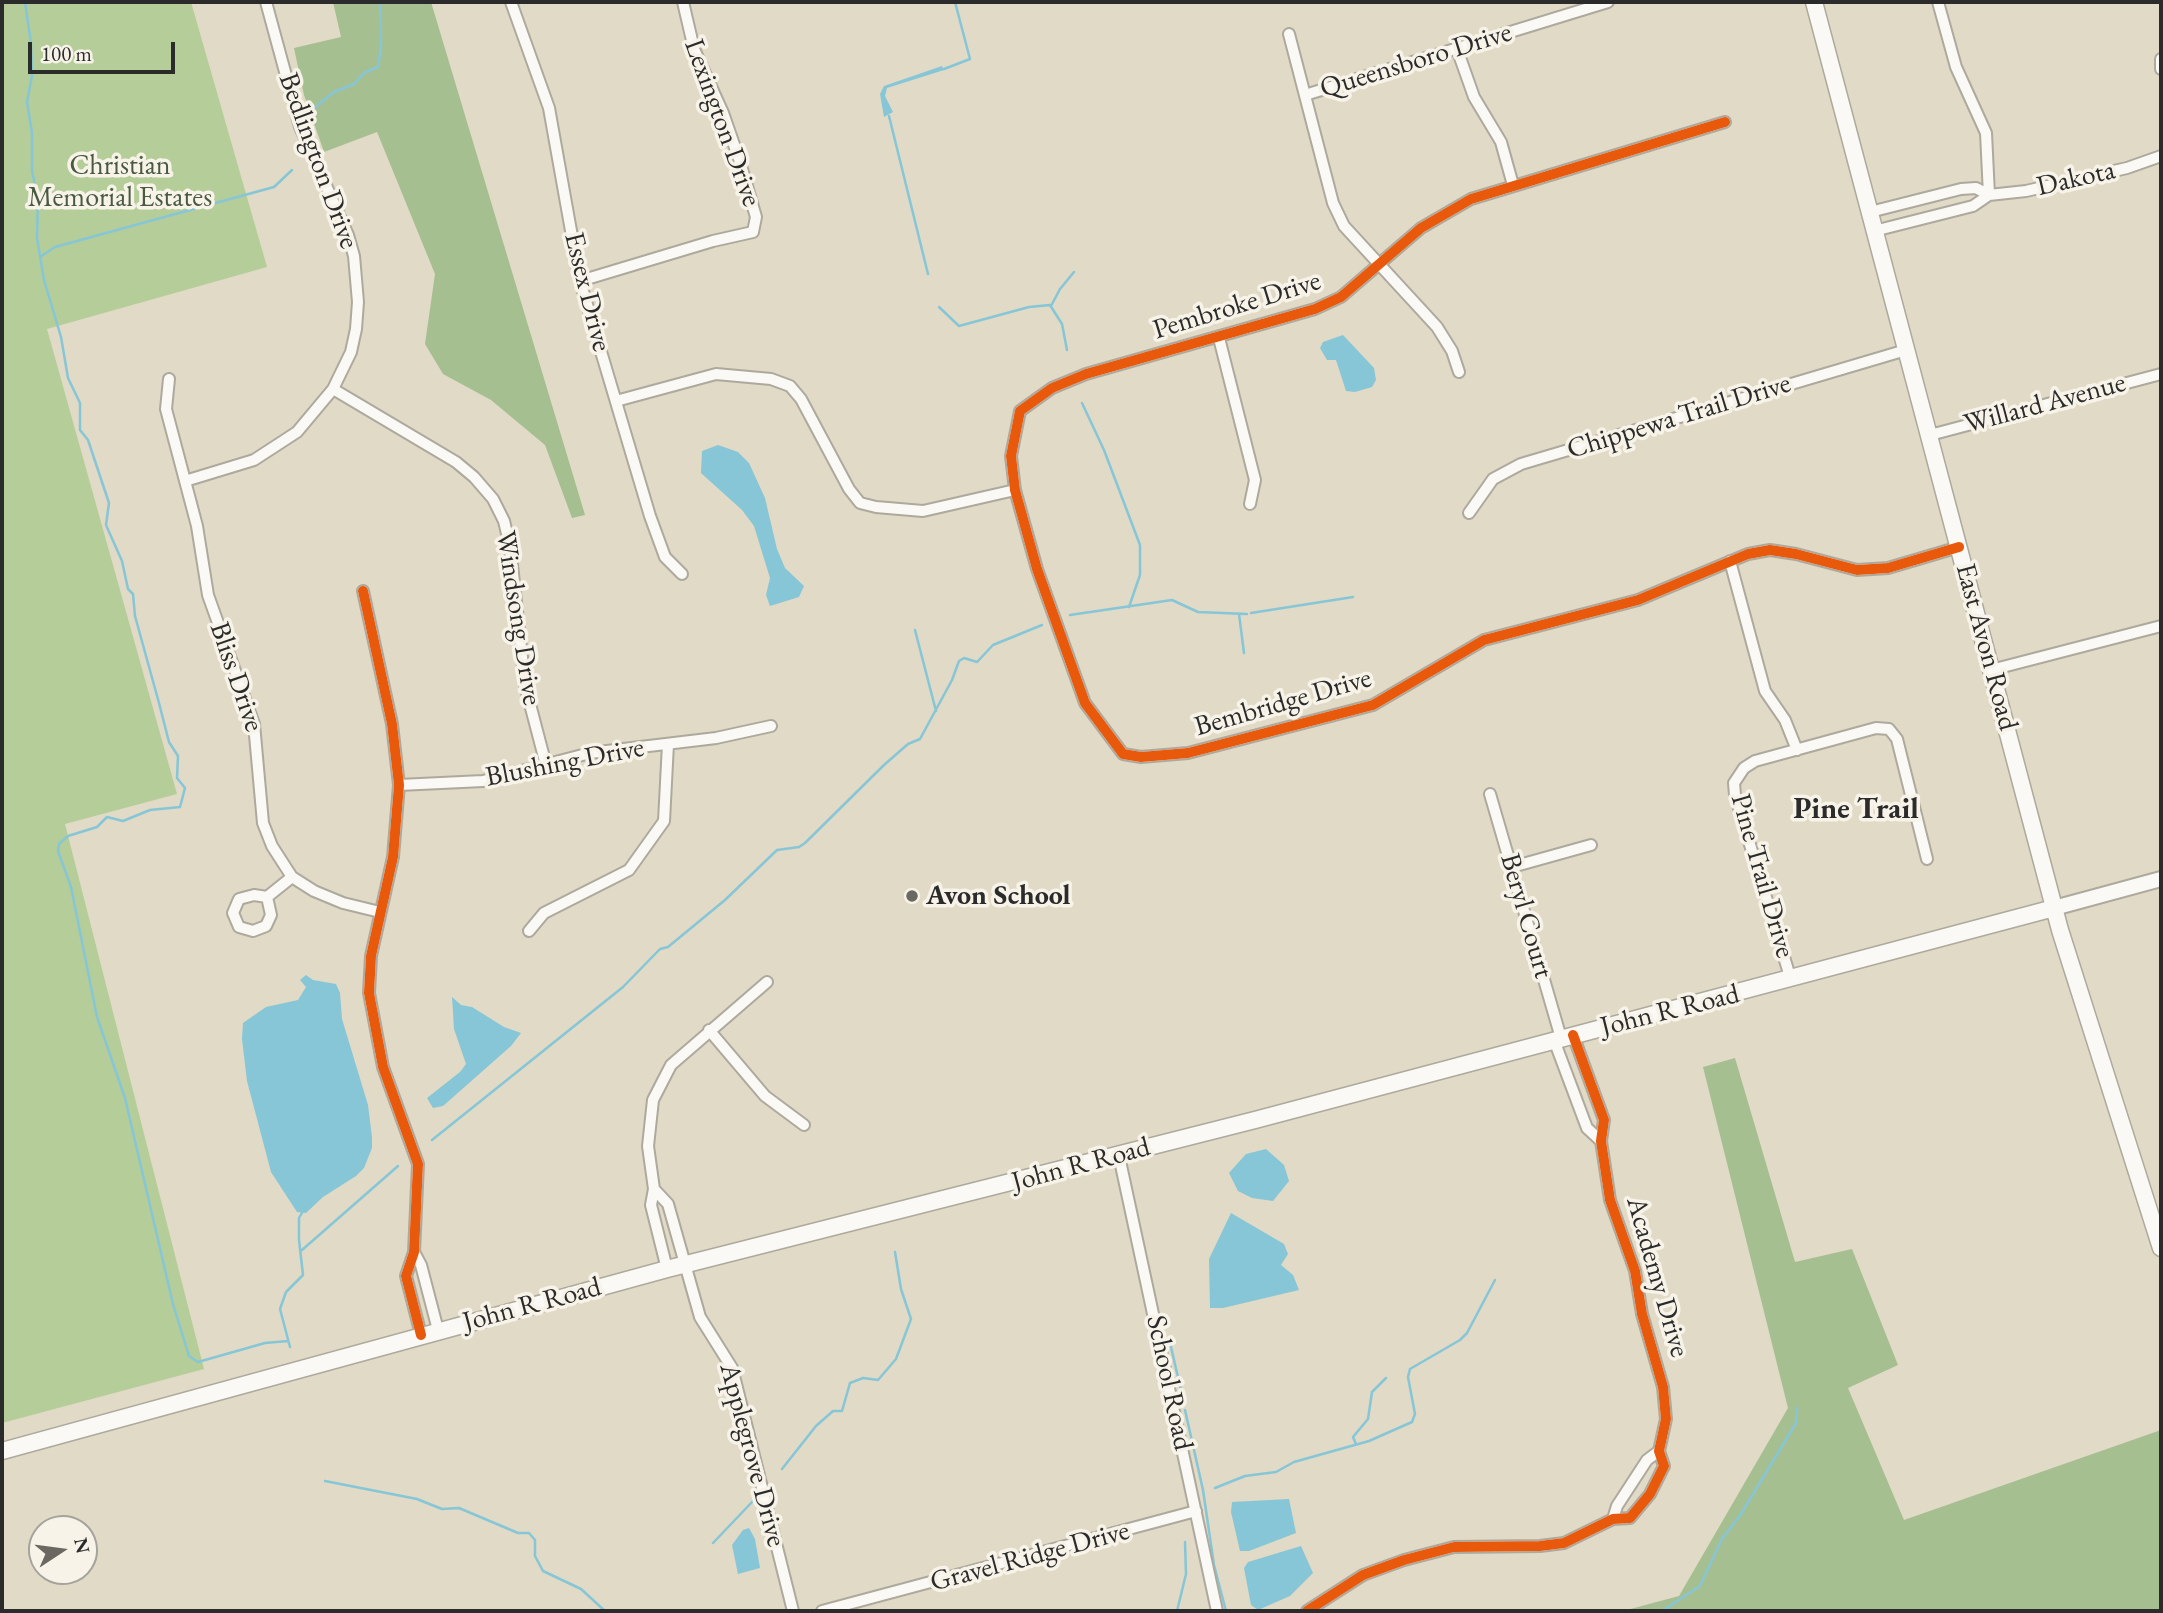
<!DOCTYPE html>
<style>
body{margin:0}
#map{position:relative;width:2163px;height:1613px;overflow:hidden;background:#e0dac6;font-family:"EB Garamond",serif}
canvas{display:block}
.frame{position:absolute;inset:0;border:4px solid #2b2b2b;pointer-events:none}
.north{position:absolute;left:28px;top:1515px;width:70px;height:70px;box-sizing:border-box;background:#f7f3e8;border:2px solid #a5a39c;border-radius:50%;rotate:77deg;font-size:19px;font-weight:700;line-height:28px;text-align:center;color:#2b2b2b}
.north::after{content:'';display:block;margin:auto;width:24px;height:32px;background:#6a6861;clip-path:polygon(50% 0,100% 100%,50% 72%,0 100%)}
.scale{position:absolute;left:28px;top:42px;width:147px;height:32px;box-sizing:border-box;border:4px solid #2b2b2b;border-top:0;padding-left:9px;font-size:21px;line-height:24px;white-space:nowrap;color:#2b2b2b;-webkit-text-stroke:5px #f7f3e8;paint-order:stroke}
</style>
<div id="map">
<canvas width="2163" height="1613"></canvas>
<div class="frame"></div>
<div class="north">N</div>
<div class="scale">100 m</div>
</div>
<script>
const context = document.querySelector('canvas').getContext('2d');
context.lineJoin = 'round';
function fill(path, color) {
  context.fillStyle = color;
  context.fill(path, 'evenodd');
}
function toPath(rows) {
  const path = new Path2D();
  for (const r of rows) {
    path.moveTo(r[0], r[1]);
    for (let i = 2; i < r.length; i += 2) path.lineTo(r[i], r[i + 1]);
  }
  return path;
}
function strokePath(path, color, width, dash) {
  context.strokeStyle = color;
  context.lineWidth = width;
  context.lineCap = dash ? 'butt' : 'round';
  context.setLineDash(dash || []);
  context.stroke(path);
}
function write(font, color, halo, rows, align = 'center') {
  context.font = font + ' "EB Garamond",serif';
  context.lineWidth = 7;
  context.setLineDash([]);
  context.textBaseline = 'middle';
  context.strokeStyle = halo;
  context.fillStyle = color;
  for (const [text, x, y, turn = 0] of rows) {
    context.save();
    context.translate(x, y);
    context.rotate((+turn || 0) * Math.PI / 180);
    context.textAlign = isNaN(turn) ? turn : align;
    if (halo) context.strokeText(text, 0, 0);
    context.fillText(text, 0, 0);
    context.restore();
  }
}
fill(toPath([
 [2,2,191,2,267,267,47,329,177,794,65,824,204,1369,2,1423]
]), '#b5cd98');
fill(toPath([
 [333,2,431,2,585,515,572,518,545,445,491,400,443,374,425,344,435,274,377,132,324,152,304,95,294,48,341,37],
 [1735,1058,1795,1262,1852,1249,1898,1365,1848,1388,1904,1520,2161,1430,2161,1611,1623,1611,1679,1596,1788,1408,1703,1067]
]), '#a5bf91');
fill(toPath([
 [942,66,944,70,887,88,885,96,893,112,884,117,880,94,884,86],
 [1343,335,1374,368,1376,380,1372,387,1355,392,1346,391,1336,360,1327,360,1320,348,1323,342],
 [718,445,738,452,749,463,765,498,777,549,785,568,804,586,799,597,770,606,766,595,770,578,754,526,742,510,701,473,702,451],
 [306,975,313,980,336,984,340,993,342,1019,368,1105,372,1137,372,1148,364,1168,356,1176,323,1197,306,1213,297,1212,271,1172,247,1081,242,1039,243,1023,266,1007,298,1000,306,987,300,980],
 [452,997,461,1005,472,1007,504,1027,521,1033,511,1046,443,1106,433,1108,427,1098,460,1072,466,1064,454,1029],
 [1266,1149,1284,1165,1289,1181,1273,1201,1252,1198,1238,1191,1229,1173,1246,1154],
 [1231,1213,1284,1244,1288,1254,1281,1265,1293,1275,1299,1290,1223,1308,1210,1308,1209,1259],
 [1289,1499,1296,1533,1249,1551,1240,1551,1231,1512,1232,1502],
 [749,1528,755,1539,760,1568,738,1574,732,1545,743,1530],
 [1301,1546,1313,1573,1290,1596,1258,1610,1251,1605,1244,1568,1248,1562]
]), '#86c6d7');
strokePath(toPath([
 [25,2,31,43,32,76,27,102,32,133,32,171,38,199,37,238,44,280,61,337,68,378,80,403,80,430,88,440,109,503,106,525,122,561,128,589,133,594,135,616,159,703,169,742,178,756,177,778,185,788,180,807,150,810,123,821,107,817,97,827,68,836,59,844,58,851,71,887,97,1017,125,1098,173,1304,189,1356,198,1362,265,1343,288,1341],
 [944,69,970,59,955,2],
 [313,109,334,92,354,84,364,73,378,67,381,47,380,2],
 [889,116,928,274],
 [40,257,55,247,274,187,292,170],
 [1051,306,1060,289,1074,272],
 [939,307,959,326,1029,307,1050,305,1062,324,1067,350],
 [1082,403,1104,450,1140,545,1140,575,1129,607],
 [1251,613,1353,597],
 [1239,614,1244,653],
 [1070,615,1172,600,1198,612,1247,614],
 [915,630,936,711],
 [432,1140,623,987,660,949,668,947,725,900,777,850,799,847,805,843,884,765,908,744,920,739,952,680,959,661,964,658,977,662,993,645,1042,625],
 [302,1250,398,1166],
 [290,1347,280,1309,286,1292,303,1275,299,1240,299,1218,303,1211],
 [1171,1347,1183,1399],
 [1185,1410,1203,1490,1214,1565,1226,1611],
 [1356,1444,1353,1437,1368,1419,1372,1392,1386,1378],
 [782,1469,816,1426,833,1411,842,1411,850,1383,863,1378,878,1380,896,1359,911,1319,901,1289,895,1252],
 [325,1481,417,1499,442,1509,459,1508,518,1533,529,1533,535,1540,535,1556,543,1571,581,1589,605,1611],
 [1215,1488,1245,1476,1276,1472,1294,1462,1369,1441,1412,1422,1415,1414,1408,1377,1410,1369,1460,1340,1467,1333,1495,1280],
 [713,1543,753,1501],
 [1177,1611,1186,1574,1185,1542],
 [1662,1611,1700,1586,1722,1539,1741,1514,1796,1423,1797,1408]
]), '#86c6d7', 2.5);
const minor = toPath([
 [511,2,549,108,580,281,650,516,665,557,682,574],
 [1938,2,1956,67,1986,133,1989,195,2026,191,2127,168,2161,156],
 [1289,34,1333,203,1344,226,1437,327,1452,351,1459,372],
 [1457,49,1474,97,1501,142,1513,185],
 [2161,59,2161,69],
 [1305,95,1608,2],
 [1725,122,1471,199,1421,228,1341,297,1315,309,1086,374,1052,388,1020,411,1011,456,1015,490,1037,569,1085,703,1123,754,1141,757,1188,753,1373,705,1484,640,1638,600,1748,554,1770,550,1796,554,1857,570,1888,568,1959,547],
 [1870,212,1961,189,1976,188,1989,195,1973,206,1874,231],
 [580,281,713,241,753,232,756,217,739,159,723,113,694,49,683,2],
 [1219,338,1255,480,1250,504],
 [169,379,166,409,197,526,208,595,254,724,263,823,272,846,292,877,314,891,343,903,380,912],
 [333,389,456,462,474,477,493,499,504,521,510,546,525,685,546,765],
 [616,401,716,374,771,379,790,386,801,399,849,489,860,503,876,507,923,511,1015,490],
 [1930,435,2161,374],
 [185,481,254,460,297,432,333,389,351,352,356,329,358,302,354,256,348,235,300,127,266,2],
 [1469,513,1493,479,1521,464,1906,350],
 [1730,561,1765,691,1785,720,1797,750],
 [363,591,392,724,399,785,393,857,371,956,369,993,383,1067,418,1164,414,1252,406,1276,421,1335],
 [1991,670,2161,626],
 [399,785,483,781,590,753,716,738,771,726],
 [1490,794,1561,1038],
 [1512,867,1591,845],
 [267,897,271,915,266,926,253,931,239,927,233,913,239,899,254,895,267,897,292,877],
 [529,931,544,913,629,870,664,821,668,744],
 [1791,980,1735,795,1734,783,1744,768,1755,761,1876,728,1889,729,1897,739,1927,859],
 [709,1030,765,1096,804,1125],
 [1554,1040,1587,1128,1601,1141],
 [1119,1156,1217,1611],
 [654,1189,668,1204,700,1317,732,1368,793,1611],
 [414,1252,421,1265,438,1330],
 [667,1269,651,1205,654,1189,648,1146,653,1100,671,1065,767,982],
 [1613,1519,1617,1506,1647,1460,1659,1451],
 [822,1611,1196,1511],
 [1307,1611,1363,1575,1404,1560,1454,1547,1540,1546,1564,1543,1613,1519,1630,1518,1650,1494,1664,1466,1659,1451,1666,1419,1663,1387,1642,1314,1635,1271,1610,1200,1601,1141,1604,1120,1573,1035]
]);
const tertiary = toPath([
 [2054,908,2161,879]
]);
const secondary = toPath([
 [1814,2,2060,930,2161,1248],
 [2,1451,667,1269,1255,1120,2054,908]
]);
strokePath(minor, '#ada99d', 14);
strokePath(tertiary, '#ada99d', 18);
strokePath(secondary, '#ada99d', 19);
strokePath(minor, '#faf9f6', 10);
strokePath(tertiary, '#faf9f6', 14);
strokePath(secondary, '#faf9f6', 16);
strokePath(toPath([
 [1725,122,1471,199,1421,228,1341,297,1315,309,1086,374,1052,388,1020,411,1011,456,1015,490,1037,569,1085,703,1123,754,1141,757,1188,753,1373,705,1484,640,1638,600,1748,554,1770,550,1796,554,1857,570,1888,568,1959,547],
 [363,591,392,724,399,785,393,857,371,956,369,993,383,1067,418,1164,414,1252,406,1276,421,1335],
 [1307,1611,1363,1575,1404,1560,1454,1547,1540,1546,1564,1543,1613,1519,1630,1518,1650,1494,1664,1466,1659,1451,1666,1419,1663,1387,1642,1314,1635,1271,1610,1200,1601,1141,1604,1120,1573,1035]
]), '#e8590c', 10);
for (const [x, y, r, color] of [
 [912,896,7,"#6a6861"]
]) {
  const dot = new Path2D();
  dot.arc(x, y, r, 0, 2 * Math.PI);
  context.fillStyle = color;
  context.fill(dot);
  strokePath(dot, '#f7f3e8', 2.5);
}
write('28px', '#2b2b2b', '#f7f3e8', [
 ["Queensboro Drive",1416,61,-17],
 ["Lexington Drive",722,123,70],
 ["Bedlington Drive",318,161,70],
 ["Dakota",2076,179,-13],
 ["Essex Drive",587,292,76],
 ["Pembroke Drive",1237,306,-17],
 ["Willard Avenue",2045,404,-15],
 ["Chippewa Trail Drive",1679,417,-17],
 ["Windsong Drive",518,618,81],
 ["East Avon Road",1986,647,75],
 ["Bliss Drive",236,677,71],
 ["Bembridge Drive",1283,703,-16],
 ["Blushing Drive",565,763,-11],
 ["Pine Trail Drive",1762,876,74],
 ["Beryl Court",1526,916,74],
 ["John R Road",1670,1011,-14],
 ["John R Road",1081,1165,-15],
 ["Academy Drive",1657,1277,74],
 ["John R Road",532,1305,-15],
 ["School Road",1169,1383,78],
 ["Applegrove Drive",752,1455,75],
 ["Gravel Ridge Drive",1030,1557,-15]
]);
write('28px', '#4a5941', '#f7f3e8', [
 ["Christian",120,166],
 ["Memorial Estates",120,198]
]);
write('bold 28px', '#2b2b2b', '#f7f3e8', [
 ["Avon School",926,896]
], 'left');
write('bold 30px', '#2b2b2b', '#f7f3e8', [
 ["Pine Trail",1856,810]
]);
</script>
